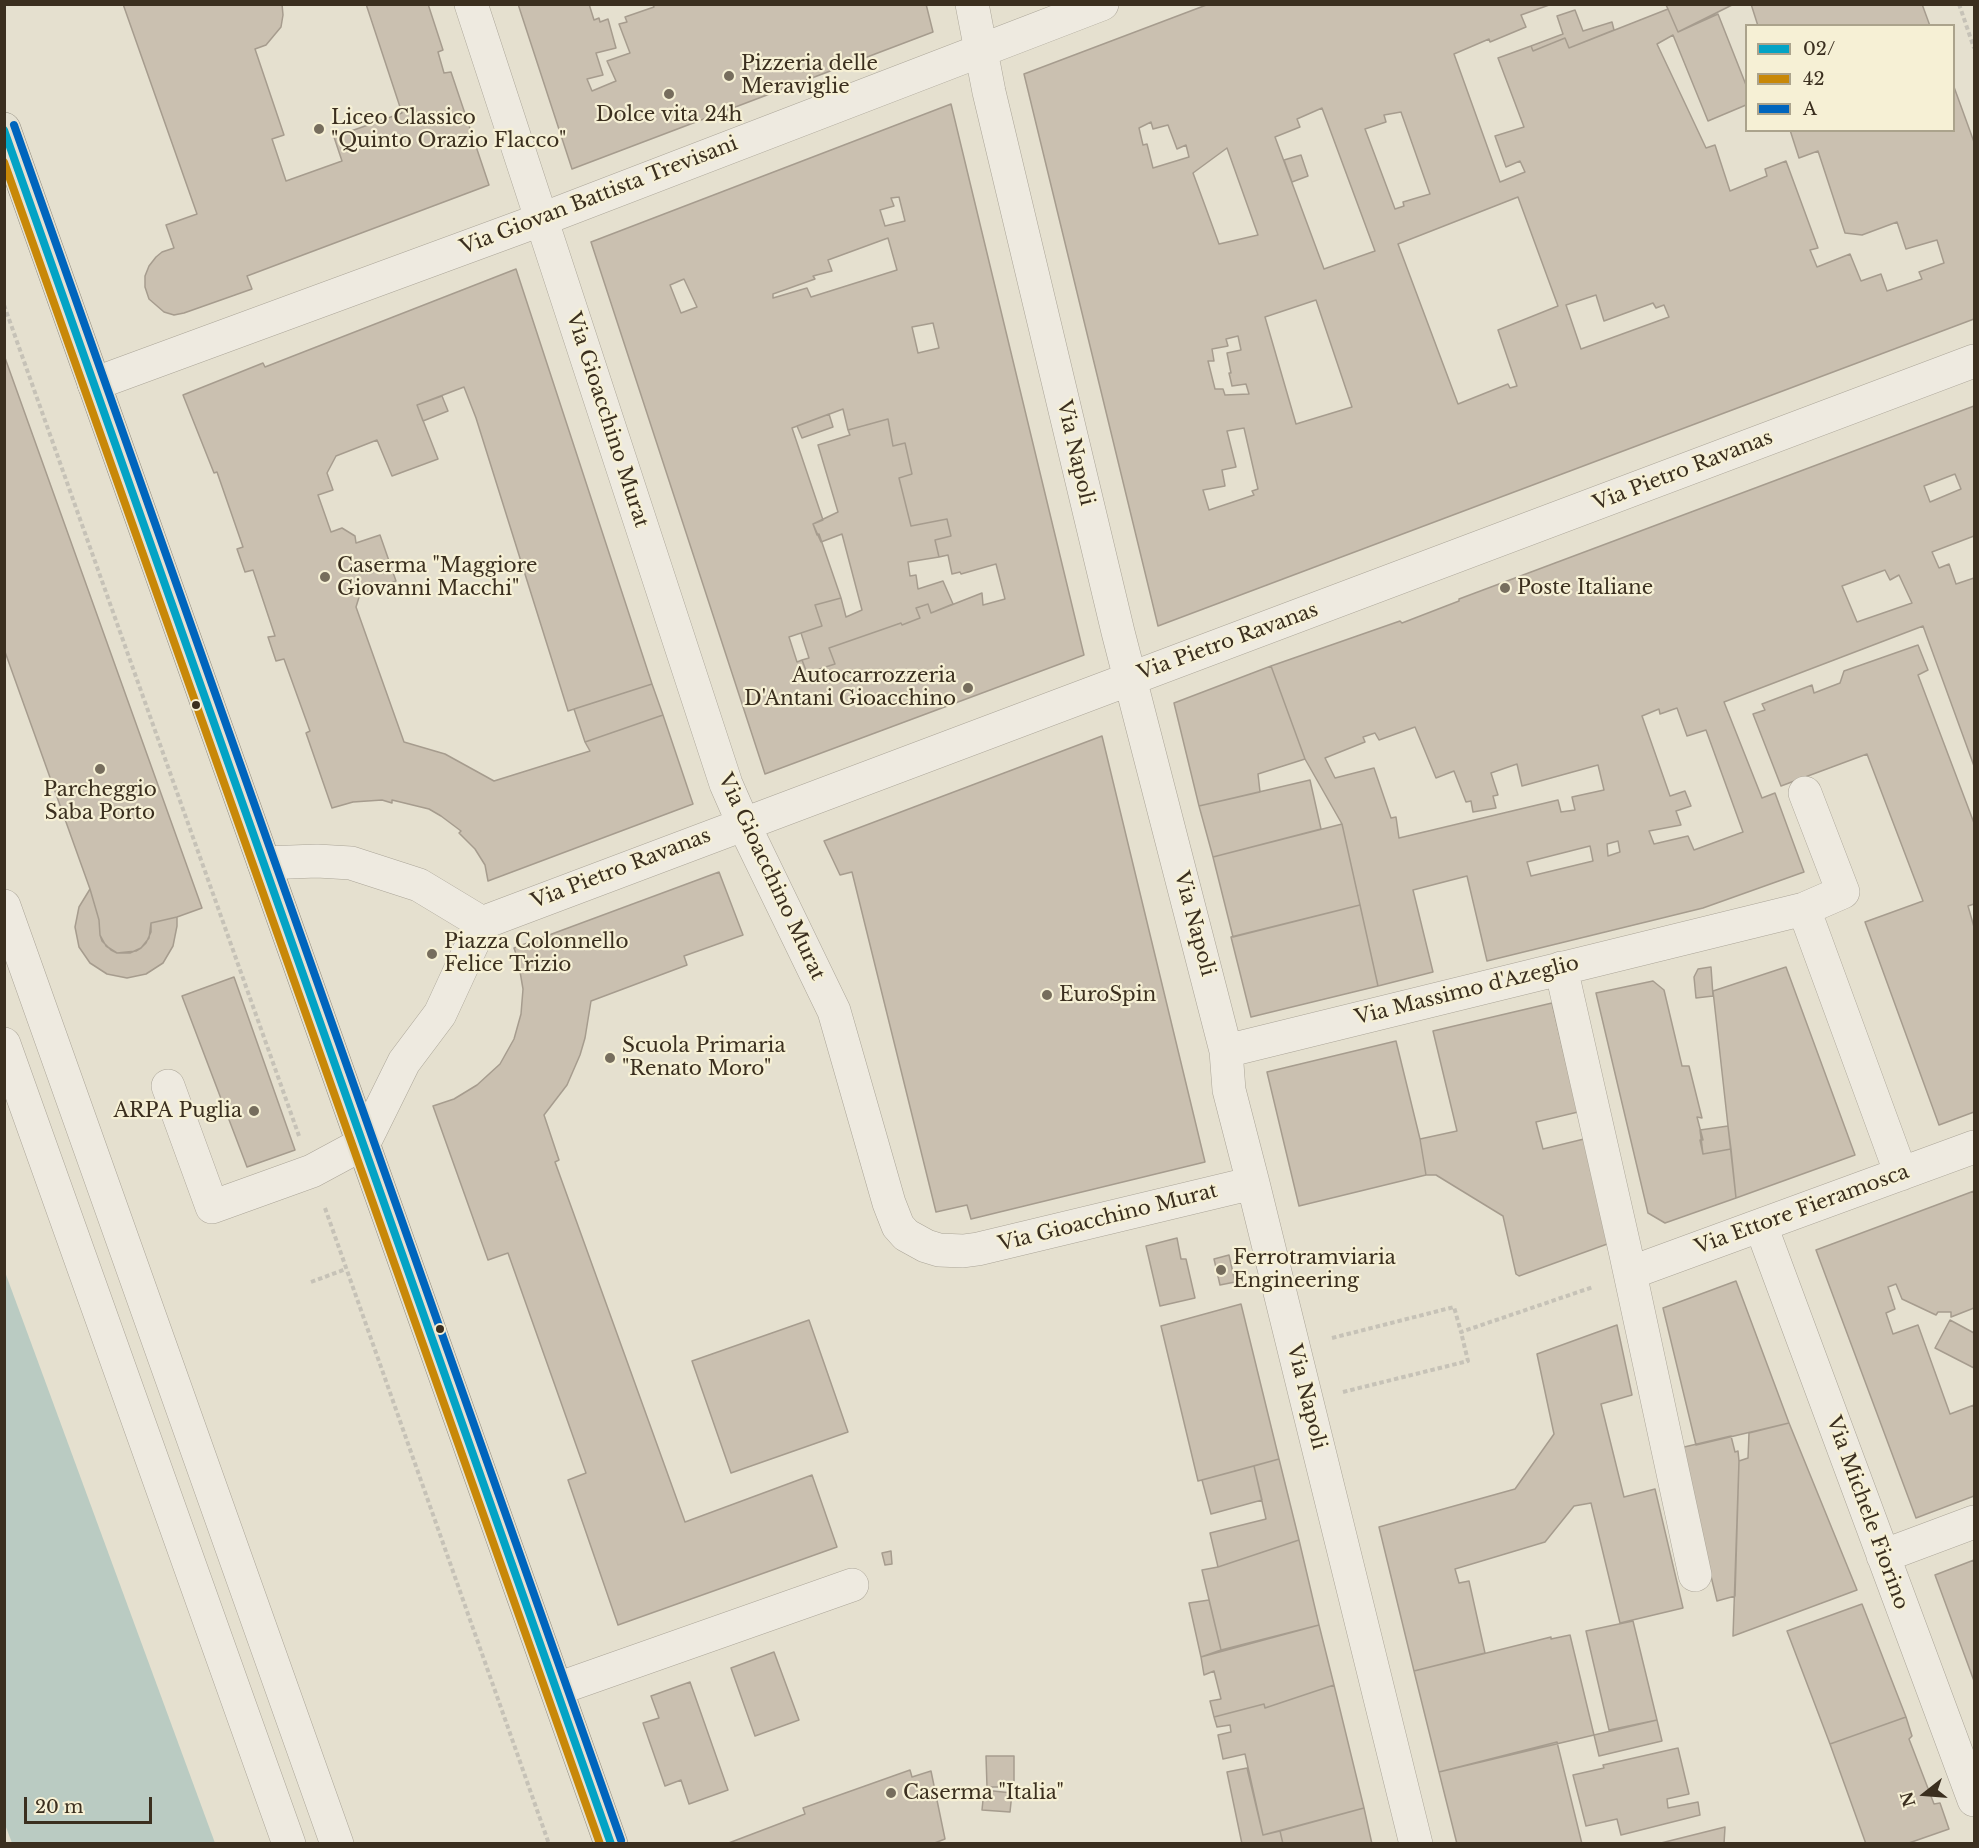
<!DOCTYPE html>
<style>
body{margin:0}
#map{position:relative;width:1979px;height:1848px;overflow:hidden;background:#e5e0cf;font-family:"Libre Baskerville",serif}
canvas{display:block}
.frame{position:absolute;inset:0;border:6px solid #3b2f1f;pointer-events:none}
.legend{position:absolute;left:1745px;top:24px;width:210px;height:108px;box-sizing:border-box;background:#f6f0d5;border:2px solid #aba38c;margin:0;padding:8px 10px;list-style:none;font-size:18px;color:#3b2f1f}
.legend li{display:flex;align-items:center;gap:12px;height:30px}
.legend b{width:30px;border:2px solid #aba38c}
.north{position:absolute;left:1895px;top:1764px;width:60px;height:60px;-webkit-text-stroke:4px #f6f0d5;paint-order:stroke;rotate:253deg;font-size:16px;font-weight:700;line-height:24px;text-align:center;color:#3b2f1f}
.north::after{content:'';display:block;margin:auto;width:21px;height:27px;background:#3b2f1f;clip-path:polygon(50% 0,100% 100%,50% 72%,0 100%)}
.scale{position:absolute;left:24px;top:1797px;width:128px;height:27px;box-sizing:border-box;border:3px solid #3b2f1f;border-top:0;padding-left:8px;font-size:18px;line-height:21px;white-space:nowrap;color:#3b2f1f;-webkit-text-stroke:4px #f6f0d5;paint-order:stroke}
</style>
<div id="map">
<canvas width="1979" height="1848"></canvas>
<div class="frame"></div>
<ul class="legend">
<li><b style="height:8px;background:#03a3c5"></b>02/</li>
<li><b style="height:8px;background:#c88808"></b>42</li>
<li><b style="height:8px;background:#0065bd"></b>A</li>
</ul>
<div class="north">N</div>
<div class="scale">20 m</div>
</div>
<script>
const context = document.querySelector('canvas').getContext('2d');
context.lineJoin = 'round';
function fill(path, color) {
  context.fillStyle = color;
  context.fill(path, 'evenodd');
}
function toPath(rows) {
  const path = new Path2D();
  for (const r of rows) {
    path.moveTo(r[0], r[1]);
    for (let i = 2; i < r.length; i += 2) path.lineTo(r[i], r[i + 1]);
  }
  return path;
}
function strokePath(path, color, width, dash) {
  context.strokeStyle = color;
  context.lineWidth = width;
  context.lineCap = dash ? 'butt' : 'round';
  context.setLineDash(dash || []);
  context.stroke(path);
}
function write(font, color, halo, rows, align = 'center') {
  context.font = font + ' "Libre Baskerville",serif';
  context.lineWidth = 4.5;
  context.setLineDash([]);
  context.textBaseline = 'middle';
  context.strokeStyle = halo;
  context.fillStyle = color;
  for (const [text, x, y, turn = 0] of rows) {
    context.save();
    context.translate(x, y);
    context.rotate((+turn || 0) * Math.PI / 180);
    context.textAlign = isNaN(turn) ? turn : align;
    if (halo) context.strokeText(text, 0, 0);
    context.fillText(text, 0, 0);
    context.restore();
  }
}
fill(toPath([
 [5,1272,215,1843,12,1843,4,1822]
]), '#bacbc2');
const building = toPath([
 [123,4,282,4,283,15,281,27,266,45,255,49,284,135,272,139,286,181,342,161,334,137,402,113,366,4,428,4,443,50,438,52,444,73,451,72,489,185,247,276,252,289,184,313,174,315,164,312,149,299,145,287,145,276,149,266,156,257,162,252,174,248,166,225,197,214,123,4],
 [518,4,589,4,594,20,599,18,600,22,608,19,616,48,596,53,603,75,587,79,592,91,616,81,607,61,630,53,619,24,627,22,625,17,654,7,653,4,926,4,933,32,572,169,518,4],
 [1209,4,1552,4,1521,15,1526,27,1490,42,1489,39,1454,54,1500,182,1525,172,1520,161,1506,167,1495,136,1524,127,1498,58,1531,46,1533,51,1565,38,1569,48,1668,9,1678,32,1718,14,1746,85,1746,105,1708,121,1673,35,1657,44,1706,148,1715,145,1730,191,1767,176,1765,169,1786,161,1818,248,1810,250,1817,267,1850,254,1861,281,1881,274,1887,291,1922,279,1919,272,1944,263,1937,240,1906,249,1897,222,1862,235,1845,233,1818,151,1799,158,1790,130,1954,130,1954,87,1974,142,1974,319,1158,626,1024,74,1209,4],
 [1322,108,1375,251,1324,269,1275,137,1300,127,1297,119,1322,108],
 [1401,112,1430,194,1403,202,1404,206,1395,209,1365,129,1386,122,1384,115,1401,112],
 [1151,122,1153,129,1168,125,1177,149,1186,145,1189,157,1153,168,1147,144,1143,145,1139,128,1151,122],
 [1227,148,1258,235,1219,244,1193,173,1227,148],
 [1518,197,1558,306,1498,330,1517,386,1510,388,1508,384,1458,404,1398,244,1518,197],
 [1596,295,1604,321,1653,303,1656,308,1664,305,1669,317,1581,349,1566,305,1596,295],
 [1316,300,1352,407,1296,424,1265,317,1316,300],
 [1238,336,1241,350,1227,353,1231,373,1229,373,1232,386,1246,384,1249,394,1225,395,1223,389,1215,389,1208,361,1214,361,1212,349,1228,346,1226,339,1238,336],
 [1244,428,1258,489,1252,491,1254,495,1209,510,1203,490,1225,486,1222,470,1236,467,1227,431,1244,428],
 [1668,4,1734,4,1678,32,1668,9,1666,5,1668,4],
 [1751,4,1922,4,1930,26,1758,26,1751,4],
 [1575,10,1583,31,1612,22,1614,30,1569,48,1565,38,1533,51,1531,46,1563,34,1557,16,1575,10],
 [951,104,1084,655,765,774,591,242,951,104],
 [899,197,905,221,885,226,880,210,894,206,891,198,899,197],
 [888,238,897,270,811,297,807,288,773,298,773,294,815,279,813,276,832,271,828,260,888,238],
 [684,279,697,307,681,313,670,285,684,279],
 [933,323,939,348,918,353,912,327,933,323],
 [843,409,848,430,888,419,893,446,905,443,912,474,899,478,911,526,947,519,951,536,935,540,939,557,948,555,952,574,960,572,961,574,996,564,1005,599,983,605,982,593,931,613,928,604,916,608,920,618,902,625,901,623,829,648,835,664,807,673,802,660,797,662,789,637,822,626,815,605,841,598,819,534,817,535,813,524,823,520,792,428,843,409],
 [1301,155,1308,176,1292,182,1284,160,1301,155],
 [516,269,652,684,568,711,476,418,464,387,417,405,438,459,392,476,377,440,336,456,327,473,333,490,318,495,331,532,342,528,355,536,356,543,380,535,396,581,360,594,356,607,404,742,445,754,494,781,590,751,585,742,663,715,693,804,488,881,485,865,475,849,459,833,461,831,441,816,429,809,392,800,392,803,382,800,353,802,332,808,306,733,310,731,284,659,276,661,268,637,275,636,253,570,245,572,237,549,243,547,217,472,214,473,183,395,263,363,265,367,516,269],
 [4,355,202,908,177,917,151,923,151,932,146,943,141,948,130,953,117,953,111,950,102,941,100,935,99,920,90,889,4,649,4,355],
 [442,396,448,411,423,421,417,405,442,396],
 [1974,406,1974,536,1932,552,1939,568,1949,564,1956,584,1974,578,1974,766,1923,626,1724,702,1762,798,1775,793,1804,872,1703,908,1487,961,1467,876,1413,890,1433,972,1378,986,1342,824,1305,759,1271,666,1400,621,1402,623,1459,601,1459,599,1974,406],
 [1955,474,1961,489,1930,502,1924,486,1955,474],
 [1885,570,1890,580,1899,575,1912,603,1857,622,1842,586,1885,570],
 [1677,708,1687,736,1706,730,1743,832,1694,850,1688,836,1654,844,1649,831,1681,825,1676,811,1691,806,1685,791,1670,796,1642,716,1659,709,1660,714,1677,708],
 [1415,727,1436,778,1454,771,1466,802,1471,801,1473,812,1496,808,1493,796,1498,795,1491,773,1517,764,1522,786,1598,765,1604,790,1572,797,1575,810,1561,812,1558,800,1399,838,1396,817,1391,818,1374,768,1335,778,1325,758,1365,742,1363,737,1375,733,1379,740,1415,727],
 [1618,841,1620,852,1608,856,1607,844,1618,841],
 [1590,846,1593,861,1531,876,1527,862,1590,846],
 [829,414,833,427,802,438,797,426,829,414],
 [888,419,893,446,905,443,912,474,899,478,911,526,947,519,951,536,935,540,939,557,908,562,910,576,916,575,918,589,943,581,953,604,931,613,928,604,916,608,920,618,902,625,901,623,829,648,835,664,807,673,802,660,809,658,801,633,822,626,815,605,841,598,846,617,862,610,842,534,821,542,813,524,838,512,818,445,850,435,848,430,888,419],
 [1918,645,1928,670,1918,675,1974,823,1974,904,1968,906,1974,927,1974,1112,1939,1125,1865,922,1923,901,1867,754,1781,786,1753,714,1765,710,1762,704,1812,685,1814,693,1840,683,1844,671,1918,645],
 [1271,666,1305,759,1258,774,1260,792,1199,806,1174,703,1271,666],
 [652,684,663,715,585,742,574,709,652,684],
 [1102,736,1205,1162,971,1219,967,1205,936,1212,852,872,840,875,824,841,1102,736],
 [1310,780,1321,829,1213,857,1199,806,1310,780],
 [1342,824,1360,905,1233,937,1213,857,1342,824],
 [719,872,743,935,684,956,687,965,591,1001,585,1038,580,1055,567,1085,544,1115,559,1160,555,1162,685,1522,812,1475,837,1547,618,1625,568,1480,586,1473,508,1253,488,1260,433,1106,454,1099,477,1085,500,1064,514,1039,521,1014,523,989,518,960,514,948,719,872],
 [90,889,99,920,100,935,106,946,117,953,136,951,141,948,149,938,151,923,177,917,177,926,173,946,163,963,146,974,127,978,107,974,90,963,79,947,75,927,79,907,90,889],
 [1360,905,1378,986,1251,1017,1231,937,1360,905],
 [1711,967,1713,996,1696,998,1694,977,1698,969,1711,967],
 [1786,967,1855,1155,1736,1198,1713,991,1786,967],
 [234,977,295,1150,247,1167,182,996,234,977],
 [1653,981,1664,990,1682,1066,1689,1066,1702,1118,1697,1117,1703,1140,1700,1140,1703,1154,1731,1149,1736,1198,1665,1223,1648,1213,1596,993,1653,981],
 [1552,1003,1578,1112,1536,1122,1543,1149,1584,1139,1610,1243,1519,1276,1516,1274,1503,1216,1436,1175,1426,1175,1420,1139,1457,1131,1433,1031,1552,1003],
 [1396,1041,1420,1139,1426,1175,1299,1206,1267,1072,1396,1041],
 [1728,1126,1731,1149,1703,1154,1700,1130,1728,1126],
 [1974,1191,1974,1308,1951,1317,1951,1312,1938,1312,1936,1315,1902,1299,1896,1284,1888,1287,1895,1309,1886,1313,1893,1334,1918,1325,1950,1414,1974,1405,1974,1496,1916,1518,1816,1250,1974,1191],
 [1177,1238,1181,1259,1186,1259,1195,1298,1160,1306,1146,1246,1177,1238],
 [1229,1255,1235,1282,1220,1285,1214,1259,1229,1255],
 [1736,1281,1789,1423,1696,1445,1663,1308,1736,1281],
 [1241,1304,1279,1459,1198,1481,1161,1326,1241,1304],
 [809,1320,848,1432,731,1473,692,1361,809,1320],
 [1950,1320,1974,1333,1974,1368,1935,1348,1950,1320],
 [1617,1325,1632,1395,1601,1404,1624,1497,1655,1489,1683,1608,1620,1623,1591,1503,1574,1506,1545,1542,1455,1569,1459,1583,1469,1581,1485,1653,1414,1671,1379,1527,1515,1489,1554,1434,1537,1354,1617,1325],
 [1789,1423,1857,1590,1733,1636,1739,1461,1748,1458,1749,1433,1789,1423],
 [1731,1436,1735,1452,1738,1451,1739,1461,1735,1596,1717,1601,1680,1448,1731,1436],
 [1279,1459,1299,1540,1218,1567,1210,1533,1266,1519,1254,1466,1279,1459],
 [1254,1466,1262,1500,1211,1514,1202,1480,1254,1466],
 [1299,1540,1319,1625,1221,1650,1202,1570,1218,1567,1299,1540],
 [891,1551,892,1564,885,1565,882,1553,891,1551],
 [1974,1560,1974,1681,1935,1575,1974,1560],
 [1209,1600,1221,1650,1201,1657,1189,1603,1209,1600],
 [1862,1604,1906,1717,1830,1744,1787,1631,1862,1604],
 [1633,1621,1657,1720,1609,1730,1586,1631,1633,1621],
 [1319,1625,1334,1685,1265,1708,1264,1704,1214,1717,1210,1701,1221,1699,1214,1671,1204,1675,1201,1657,1319,1625],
 [1570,1635,1594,1735,1439,1772,1414,1671,1551,1637,1551,1639,1570,1635],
 [774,1652,799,1720,755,1736,731,1668,774,1652],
 [690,1682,728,1790,689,1804,681,1780,665,1786,643,1723,659,1718,651,1696,690,1682],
 [1334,1685,1364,1808,1263,1835,1245,1754,1223,1759,1218,1735,1231,1732,1230,1725,1217,1727,1214,1717,1264,1704,1265,1708,1334,1685],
 [1906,1717,1912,1736,1909,1739,1934,1804,1940,1803,1949,1829,1906,1844,1866,1844,1830,1744,1906,1717],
 [1657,1720,1662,1741,1599,1756,1594,1735,1657,1720],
 [1557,1742,1582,1844,1457,1844,1439,1772,1557,1742],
 [1678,1748,1689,1794,1667,1799,1668,1808,1698,1802,1700,1815,1621,1835,1617,1819,1586,1826,1573,1775,1604,1768,1603,1765,1678,1748],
 [986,1756,1014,1756,1014,1787,987,1787,986,1756],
 [1247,1768,1263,1835,1280,1831,1283,1844,1242,1844,1227,1772,1247,1768],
 [910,1770,912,1777,931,1771,945,1839,932,1844,726,1844,805,1814,803,1808,910,1770],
 [984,1790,1012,1793,1010,1812,982,1810,984,1790],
 [1364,1808,1372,1844,1283,1844,1280,1831,1364,1808],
 [1725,1827,1724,1844,1657,1844,1725,1827]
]);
fill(building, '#cac0b0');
strokePath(building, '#a69c8e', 1.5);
const minor = toPath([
 [471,4,726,784,743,823,834,1011,889,1203,898,1226,906,1235,926,1246,939,1250,963,1251,978,1249,1253,1183],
 [972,4,989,92,1118,632,1226,1051,1229,1090,1253,1183,1416,1844],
 [94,384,540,220,1102,4],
 [264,863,317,861,351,863,419,885,482,923],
 [4,906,337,1844],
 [1804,909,1843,892,1805,793],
 [482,923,1974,361],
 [1561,968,1625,1250,1695,1575],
 [4,1044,289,1844],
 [1226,1051,1804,909,1901,1174],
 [168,1086,212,1207,312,1171,364,1143,404,1062,440,1014,482,923],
 [1761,1226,1974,1800],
 [1630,1273,1974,1147],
 [1883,1556,1974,1522],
 [557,1689,852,1585]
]);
const major = toPath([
 [4,129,611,1844]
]);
strokePath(minor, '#aba598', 34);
strokePath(major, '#908b7f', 34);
strokePath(toPath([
 [1959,4,1974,48],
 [4,305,299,1136],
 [325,1208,549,1844],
 [311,1282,346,1269],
 [1332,1338,1454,1307,1461,1332,1593,1287],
 [1343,1392,1468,1361,1461,1332]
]), '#c6c2b7', 4, [4.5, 3]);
strokePath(minor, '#eeeae0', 33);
strokePath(major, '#e5e1d2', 33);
strokePath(toPath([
 [4,130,611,1844]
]), '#03a3c5', 8);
strokePath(toPath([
 [4,162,600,1844]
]), '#c88808', 8);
strokePath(toPath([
 [14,125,621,1840]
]), '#0065bd', 8);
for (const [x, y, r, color] of [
 [729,76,6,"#766d5d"],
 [669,94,6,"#766d5d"],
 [319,129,6,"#766d5d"],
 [325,577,6,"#766d5d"],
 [1505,588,6,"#766d5d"],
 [968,688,6,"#766d5d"],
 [196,705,5,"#3b2f1f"],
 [100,769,6,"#766d5d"],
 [432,954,6,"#766d5d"],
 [1047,995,6,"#766d5d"],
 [610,1058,6,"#766d5d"],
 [254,1111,6,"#766d5d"],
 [1221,1270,6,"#766d5d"],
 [440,1329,5,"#3b2f1f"],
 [891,1793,6,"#766d5d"]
]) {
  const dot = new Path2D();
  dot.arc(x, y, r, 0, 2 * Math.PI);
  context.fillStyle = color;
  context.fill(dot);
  strokePath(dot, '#f6f0d5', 2);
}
write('20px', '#3b2f1f', '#f6f0d5', [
 ["Pizzeria delle",741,64],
 ["Meraviglie",741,87],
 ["Dolce vita 24h",669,115,"center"],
 ["Liceo Classico",331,118],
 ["\"Quinto Orazio Flacco\"",331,141],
 ["Caserma \"Maggiore",337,566],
 ["Giovanni Macchi\"",337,589],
 ["Poste Italiane",1517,588],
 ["Autocarrozzeria",956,676,"right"],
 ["D'Antani Gioacchino",956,699,"right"],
 ["Parcheggio",100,790,"center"],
 ["Saba Porto",100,813,"center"],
 ["Piazza Colonnello",444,942],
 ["Felice Trizio",444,965],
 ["EuroSpin",1059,995],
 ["Scuola Primaria",622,1046],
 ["\"Renato Moro\"",622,1069],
 ["ARPA Puglia",242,1111,"right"],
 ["Ferrotramviaria",1233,1258],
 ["Engineering",1233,1281],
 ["Caserma \"Italia\"",903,1793]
], 'left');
write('20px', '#3b2f1f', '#f6f0d5', [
 ["Via Giovan Battista Trevisani",599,196,-21],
 ["Via Gioacchino Murat",607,420,72],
 ["Via Napoli",1075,453,77],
 ["Via Pietro Ravanas",1683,471,-21],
 ["Via Pietro Ravanas",1228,642,-20],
 ["Via Pietro Ravanas",621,869,-21],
 ["Via Gioacchino Murat",771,877,65],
 ["Via Napoli",1194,924,75],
 ["Via Massimo d'Azeglio",1467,991,-14],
 ["Via Ettore Fieramosca",1802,1210,-20],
 ["Via Gioacchino Murat",1108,1218,-14],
 ["Via Napoli",1306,1397,76],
 ["Via Michele Fiorino",1867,1513,70]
]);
</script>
